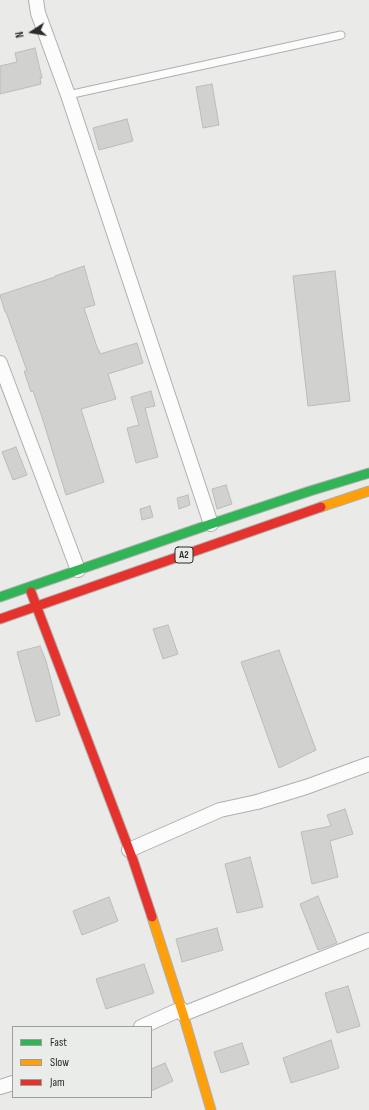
<!DOCTYPE html>
<style>
body{margin:0}
#map{position:relative;width:369px;height:1110px;overflow:hidden;background:#eaebe9;font-family:"Sofia Sans Condensed",sans-serif}
canvas{display:block}
.legend{position:absolute;left:12px;top:1026px;width:140px;height:72px;box-sizing:border-box;background:#e9ece8;border:1px solid #9d9f9c;margin:0;padding:5px 7px;list-style:none;font-size:12px;color:#2b2c2a}
.legend li{display:flex;align-items:center;gap:8px;height:20px}
.legend b{width:20px;border:1px solid #9d9f9c}
.north{position:absolute;left:12px;top:12px;width:40px;height:40px;-webkit-text-stroke:3px #e9ece8;paint-order:stroke;rotate:258deg;font-size:11px;font-weight:700;line-height:16px;text-align:center;color:#2b2c2a}
.north::after{content:'';display:block;margin:auto;width:14px;height:18px;background:#2b2c2a;clip-path:polygon(50% 0,100% 100%,50% 72%,0 100%)}
</style>
<div id="map">
<canvas width="369" height="1110"></canvas>
<ul class="legend">
<li><b style="height:5px;background:#30b455"></b>Fast</li>
<li><b style="height:5px;background:#ff9f0a"></b>Slow</li>
<li><b style="height:5px;background:#e5322d"></b>Jam</li>
</ul>
<div class="north">N</div>
</div>
<script>
const context = document.querySelector('canvas').getContext('2d');
context.lineJoin = 'round';
function fill(path, color) {
  context.fillStyle = color;
  context.fill(path, 'evenodd');
}
function toPath(rows) {
  const path = new Path2D();
  for (const r of rows) {
    path.moveTo(r[0], r[1]);
    for (let i = 2; i < r.length; i += 2) path.lineTo(r[i], r[i + 1]);
  }
  return path;
}
function strokePath(path, color, width, dash) {
  context.strokeStyle = color;
  context.lineWidth = width;
  context.lineCap = dash ? 'butt' : 'round';
  context.setLineDash(dash || []);
  context.stroke(path);
}
function write(font, color, halo, rows, align = 'center') {
  context.font = font + ' "Sofia Sans Condensed",sans-serif';
  context.lineWidth = 3;
  context.setLineDash([]);
  context.textBaseline = 'middle';
  context.strokeStyle = halo;
  context.fillStyle = color;
  for (const [text, x, y, turn = 0] of rows) {
    context.save();
    context.translate(x, y);
    context.rotate((+turn || 0) * Math.PI / 180);
    context.textAlign = isNaN(turn) ? turn : align;
    if (halo) context.strokeText(text, 0, 0);
    context.fillText(text, 0, 0);
    context.restore();
  }
}
const building = toPath([
 [35,48,42,78,40,78,41,84,0,94,0,66,17,62,15,53,35,48],
 [212,84,219,125,203,128,196,87,212,84],
 [127,119,133,141,99,150,93,128,127,119],
 [84,266,95,305,84,308,98,350,99,350,100,354,137,343,143,363,108,374,116,399,81,409,104,482,66,495,42,417,33,391,31,392,24,371,27,371,6,312,5,312,0,295,55,277,55,276,84,266],
 [335,271,350,401,308,406,293,276,335,271],
 [151,391,155,406,145,408,158,457,136,463,127,428,139,425,131,397,151,391],
 [16,447,27,475,13,480,2,452,16,447],
 [226,485,232,504,217,509,212,489,226,485],
 [188,495,190,505,179,509,177,498,188,495],
 [150,506,153,517,142,520,140,509,150,506],
 [168,625,178,654,163,659,153,629,168,625],
 [40,646,46,661,60,715,36,722,17,652,40,646],
 [279,650,316,750,279,768,241,662,279,650],
 [345,809,353,834,330,841,338,877,312,884,301,832,331,826,327,815,345,809],
 [250,857,263,907,237,913,225,864,250,857],
 [318,896,337,943,318,950,300,904,318,896],
 [109,897,118,921,82,935,73,911,109,897],
 [217,928,223,950,182,962,176,939,217,928],
 [144,964,154,993,106,1009,96,979,144,964],
 [348,986,360,1026,337,1033,325,993,348,986],
 [331,1040,339,1068,291,1083,283,1058,331,1040],
 [242,1043,249,1064,221,1073,214,1052,242,1043],
 [165,1063,173,1081,151,1091,151,1069,165,1063]
]);
fill(building, '#d1d2d0');
strokePath(building, '#bbbcba', 1);
const lane = toPath([
 [68,95,341,35]
]);
const street = toPath([
 [36,0,38,13,68,95,211,524],
 [0,363,78,570],
 [129,850,220,810,257,802,306,787,369,764],
 [183,1014,369,940],
 [141,1027,181,1009],
 [0,1087,13,1083]
]);
const fast = toPath([
 [0,597,211,524,310,491,369,473]
]);
const slow = toPath([
 [321,507,369,491],
 [152,917,183,1014,211,1110]
]);
const jam = toPath([
 [31,592,133,860,152,917],
 [0,619,321,507]
]);
strokePath(lane, '#afb0ae', 9);
strokePath(street, '#afb0ae', 16);
strokePath(fast, '#afb0ae', 11);
strokePath(slow, '#afb0ae', 11);
strokePath(jam, '#afb0ae', 11);
strokePath(lane, '#fcfcfc', 7);
strokePath(street, '#fcfcfc', 14);
strokePath(fast, '#30b455', 9);
strokePath(slow, '#ff9f0a', 9);
strokePath(jam, '#e5322d', 9);
for (const [x, y, w] of [
 [184,555,18]
]) {
  const box = new Path2D();
  box.roundRect(x - w / 2, y - 8, w, 16, 3);
  context.fillStyle = '#e9ece8';
  context.fill(box);
  strokePath(box, '#2b2c2a', 1);
}
write('bold 10px', '#2b2c2a', null, [
 ["A2",184,555]
]);
</script>
